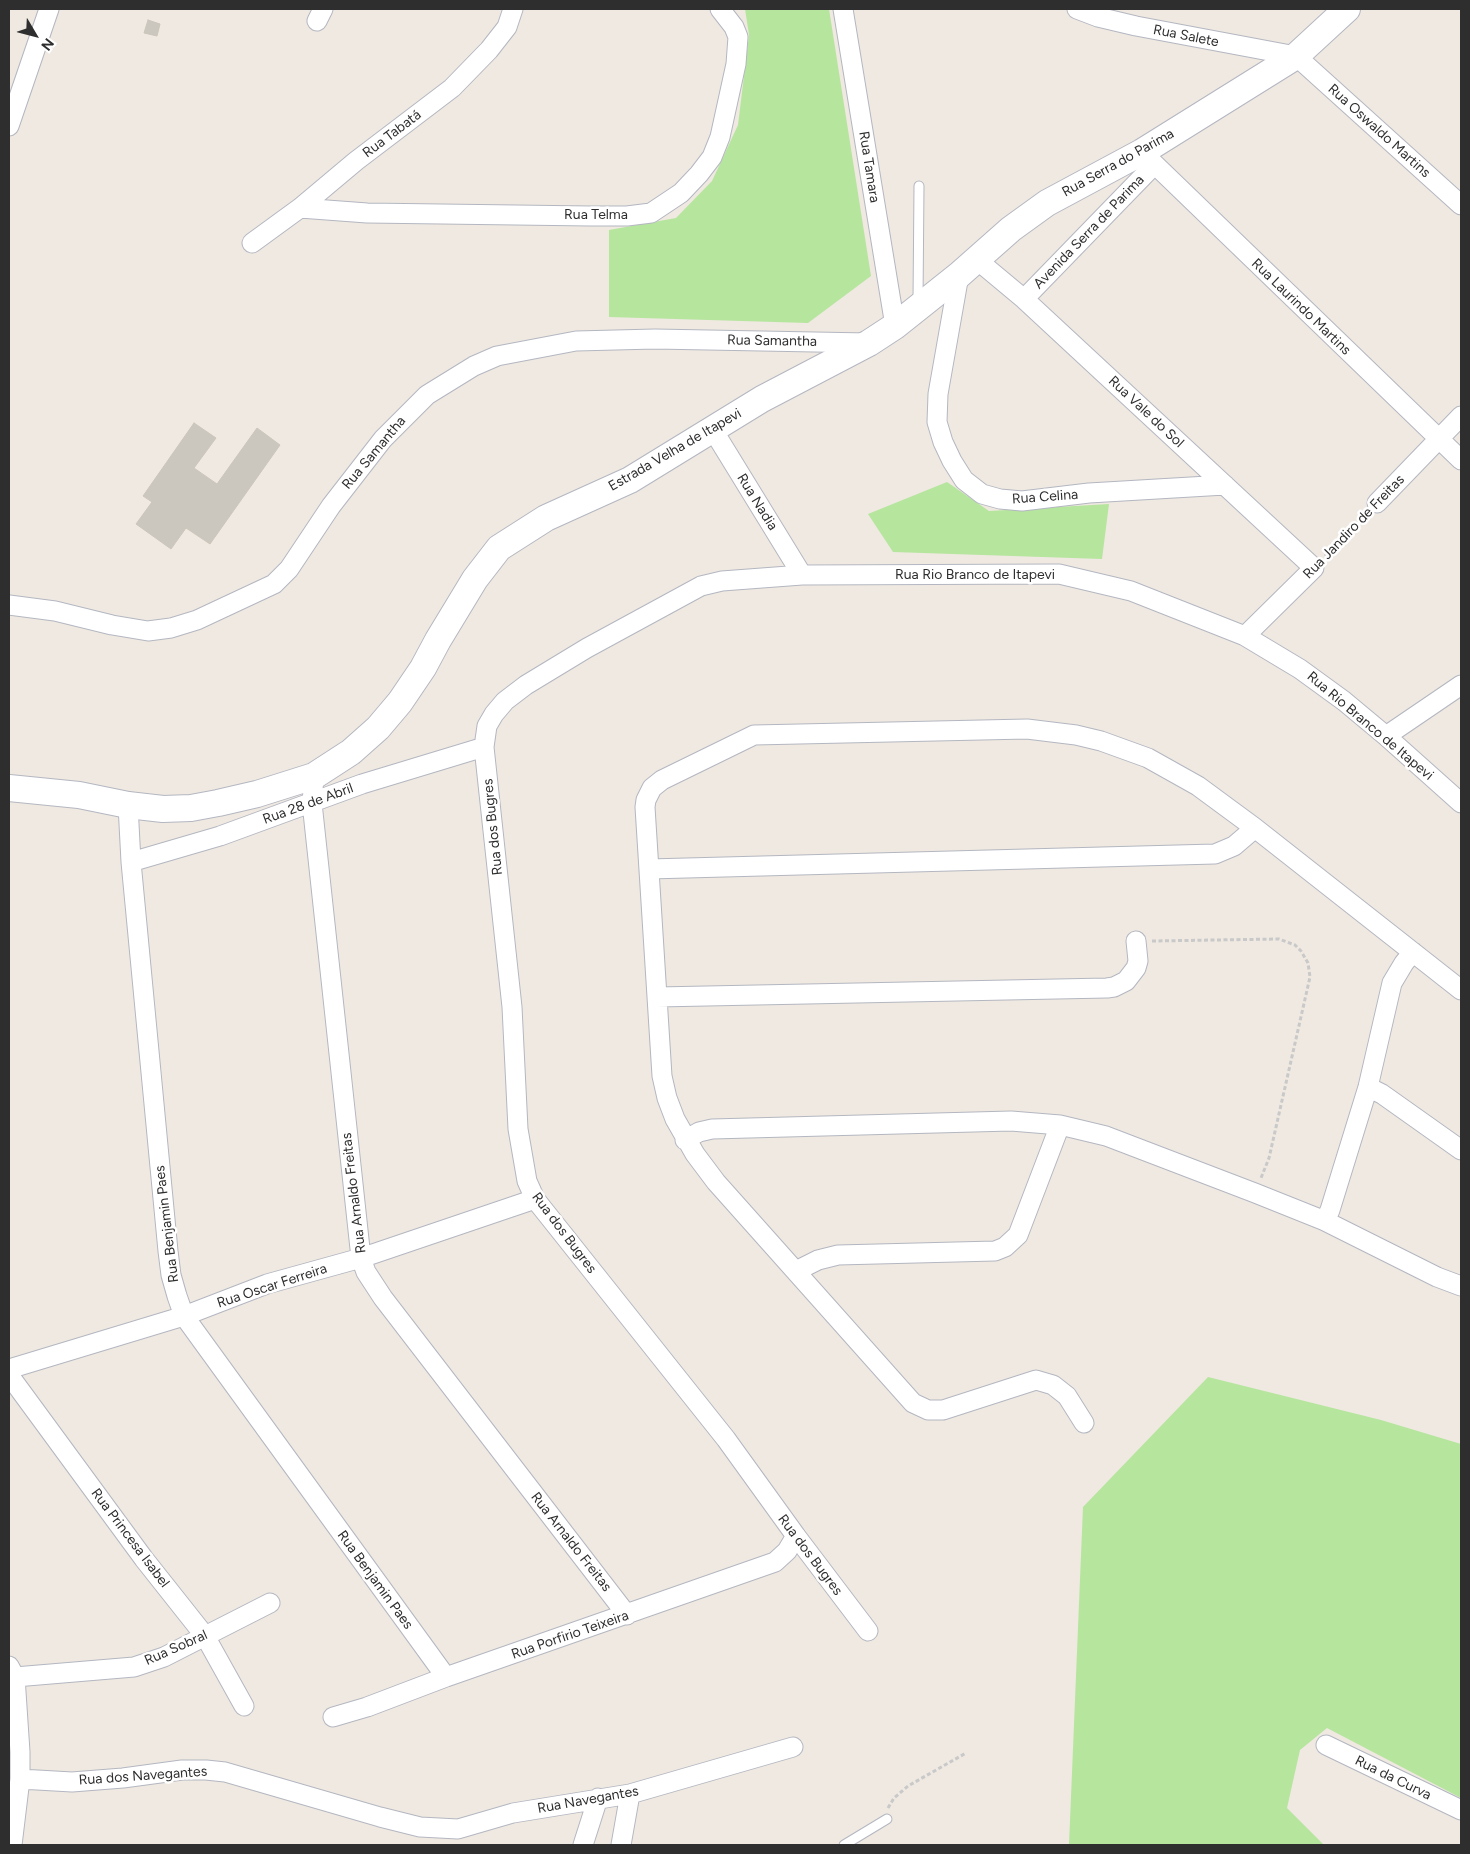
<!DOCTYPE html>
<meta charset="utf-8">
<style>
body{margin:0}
#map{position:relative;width:1470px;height:1854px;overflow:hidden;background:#efe9e1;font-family:Figtree,sans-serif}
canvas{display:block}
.frame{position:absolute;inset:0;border:10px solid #2e2e2e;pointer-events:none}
.north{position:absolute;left:10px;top:10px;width:50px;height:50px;-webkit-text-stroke:4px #fff;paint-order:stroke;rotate:127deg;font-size:14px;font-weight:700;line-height:20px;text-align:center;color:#2e2e2e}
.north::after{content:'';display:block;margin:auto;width:18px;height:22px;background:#2e2e2e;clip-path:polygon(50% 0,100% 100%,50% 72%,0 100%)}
</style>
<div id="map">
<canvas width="1470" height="1854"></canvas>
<div class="frame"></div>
<div class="north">N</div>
</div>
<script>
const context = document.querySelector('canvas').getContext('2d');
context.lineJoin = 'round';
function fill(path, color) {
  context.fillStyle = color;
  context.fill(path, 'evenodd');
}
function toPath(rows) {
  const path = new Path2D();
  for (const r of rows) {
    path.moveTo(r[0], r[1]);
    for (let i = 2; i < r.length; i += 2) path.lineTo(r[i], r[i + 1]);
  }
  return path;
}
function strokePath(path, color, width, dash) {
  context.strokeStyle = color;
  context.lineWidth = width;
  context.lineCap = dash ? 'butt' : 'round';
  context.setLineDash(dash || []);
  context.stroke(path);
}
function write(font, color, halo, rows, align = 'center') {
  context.font = font + ' Figtree,sans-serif';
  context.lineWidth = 5;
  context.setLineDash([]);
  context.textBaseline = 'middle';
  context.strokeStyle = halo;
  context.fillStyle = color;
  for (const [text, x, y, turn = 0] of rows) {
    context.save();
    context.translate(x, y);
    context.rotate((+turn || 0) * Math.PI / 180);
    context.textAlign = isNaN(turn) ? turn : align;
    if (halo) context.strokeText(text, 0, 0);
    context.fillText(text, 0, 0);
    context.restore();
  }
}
fill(toPath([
 [745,9,829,9,871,276,808,323,609,317,609,230,676,218,712,181,738,125,749,35],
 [947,482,989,511,1109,504,1102,559,893,552,868,514],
 [1208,1377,1381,1420,1461,1444,1461,1798,1327,1728,1300,1750,1287,1808,1324,1845,1069,1845,1083,1507]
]), '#b6e59e');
const building = toPath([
 [148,20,160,24,157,36,144,33,148,20],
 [194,423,216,438,194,468,217,484,257,428,280,445,210,544,186,528,171,549,136,524,152,502,143,496,194,423]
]);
fill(building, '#cbc7bf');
strokePath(building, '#cbc5ba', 1);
const lane = toPath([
 [918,301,919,186],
 [844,1845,887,1819]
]);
const street = toPath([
 [843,9,895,326],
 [1077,9,1098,17,1136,26,1296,56,1461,205],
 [317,21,323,9],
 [9,126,49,9],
 [1142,152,1461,460],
 [300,208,367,213,590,216,627,216,651,213,681,193,699,174,712,157,720,137,736,64,738,37,734,27,720,9],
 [252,243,300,208,356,161,452,88,489,50,507,27,513,9],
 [976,259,1024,299,1314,568,1245,636],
 [959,275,938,394,937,422,943,442,952,461,964,480,982,494,1000,499,1022,501,1089,493,1225,485],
 [1024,299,1154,165],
 [713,430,802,575],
 [1377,503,1461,416],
 [9,605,55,611,112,625,148,631,171,628,197,620,274,584,289,569,331,506,383,439,427,395,474,366,497,356,576,341,655,339,868,343],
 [1386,736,1461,685],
 [314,776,312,803,361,1258,366,1272,383,1298,627,1615],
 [128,805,131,862,168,1251,171,1275,177,1296,184,1316,446,1677],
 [131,862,220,836,362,784,484,747],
 [649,869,1215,854,1234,846,1255,828],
 [657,997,1107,988,1114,987,1126,981,1136,968,1138,961,1136,941],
 [1368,1087,1382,1094,1461,1150],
 [685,1140,699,1132,712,1129,1011,1121,1060,1125,1106,1136,1255,1193,1325,1221,1437,1277,1461,1286],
 [1325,1221,1330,1210,1368,1087,1392,983,1404,963,1413,952],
 [796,1271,818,1260,838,1255,995,1251,1005,1247,1018,1235,1060,1125],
 [9,1369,184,1316,267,1284,361,1258,535,1199],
 [9,1375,144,1559,205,1636,244,1706],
 [1084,1423,1067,1396,1053,1385,1036,1380,943,1410,928,1410,913,1403,716,1182,695,1154,675,1119,667,1098,662,1076,645,807,646,800,652,788,662,780,754,735,1027,729,1076,735,1101,741,1148,758,1198,786,1255,828,1461,990],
 [868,1631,796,1536,726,1439,535,1199,527,1181,518,1129,512,1007,484,747,487,726,494,714,505,701,526,685,587,648,701,586,722,581,802,575,1059,574,1131,591,1245,636,1300,669,1344,701,1386,736,1461,803],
 [9,1666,15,1677,20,1752,20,1779,12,1845],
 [15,1677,134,1667,164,1657,270,1603],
 [333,1717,367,1707,446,1677,775,1562,787,1551,796,1536],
 [1326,1745,1461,1810],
 [20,1779,72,1782,123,1778,182,1770,206,1770,225,1772,380,1817,420,1827,458,1829,513,1813,630,1794,793,1747],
 [583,1845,598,1798],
 [621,1845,630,1794]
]);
const secondary = toPath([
 [9,788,79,795,128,805,163,809,191,808,218,803,257,794,314,776,351,752,378,728,400,702,423,668,438,640,475,579,499,548,546,518,630,480,762,399,869,343,895,326,959,275,1011,229,1047,203,1142,152,1296,56,1347,9]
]);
strokePath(lane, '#b4b7c1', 11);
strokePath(street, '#b4b7c1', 21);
strokePath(secondary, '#b4b7c1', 28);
strokePath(toPath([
 [1325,556,1366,514],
 [1152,941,1279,939,1295,945,1301,951,1308,963,1310,977,1269,1158,1261,1178],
 [888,1808,894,1798,908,1786,966,1753]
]), '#c9c9c9', 3, [4, 2.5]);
strokePath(lane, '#fff', 9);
strokePath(street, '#fff', 19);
strokePath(secondary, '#fff', 26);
write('14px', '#2e2e2e', '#fff', [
 ["Rua Salete",1186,36,11],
 ["Rua Oswaldo Martins",1379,131,42],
 ["Rua Tabatá",392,134,-37],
 ["Rua Serra do Parima",1118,163,-29],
 ["Rua Tamara",869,167,81],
 ["Rua Telma",596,215],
 ["Avenida Serra de Parima",1089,232,-46],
 ["Rua Laurindo Martins",1301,307,44],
 ["Rua Samantha",772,341,1],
 ["Rua Vale do Sol",1146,412,43],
 ["Estrada Velha de Itapevi",675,450,-30],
 ["Rua Samantha",374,453,-50],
 ["Rua Celina",1045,497,-4],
 ["Rua Nadia",757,502,58],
 ["Rua Jandiro de Freitas",1354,527,-46],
 ["Rua Rio Branco de Itapevi",975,575],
 ["Rua Rio Branco de Itapevi",1370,726,40],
 ["Rua 28 de Abril",308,804,-20],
 ["Rua dos Bugres",493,827,-96],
 ["Rua Arnaldo Freitas",354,1193,-97],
 ["Rua Benjamin Paes",167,1224,-97],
 ["Rua dos Bugres",564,1233,53],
 ["Rua Oscar Ferreira",272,1286,-18],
 ["Rua Princesa Isabel",130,1538,53],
 ["Rua Arnaldo Freitas",571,1542,52],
 ["Rua dos Bugres",810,1555,53],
 ["Rua Benjamin Paes",375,1580,54],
 ["Rua Porfirio Teixeira",570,1635,-19],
 ["Rua Sobral",176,1648,-24],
 ["Rua dos Navegantes",143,1776,-4],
 ["Rua da Curva",1393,1778,26],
 ["Rua Navegantes",588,1800,-10]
]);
</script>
